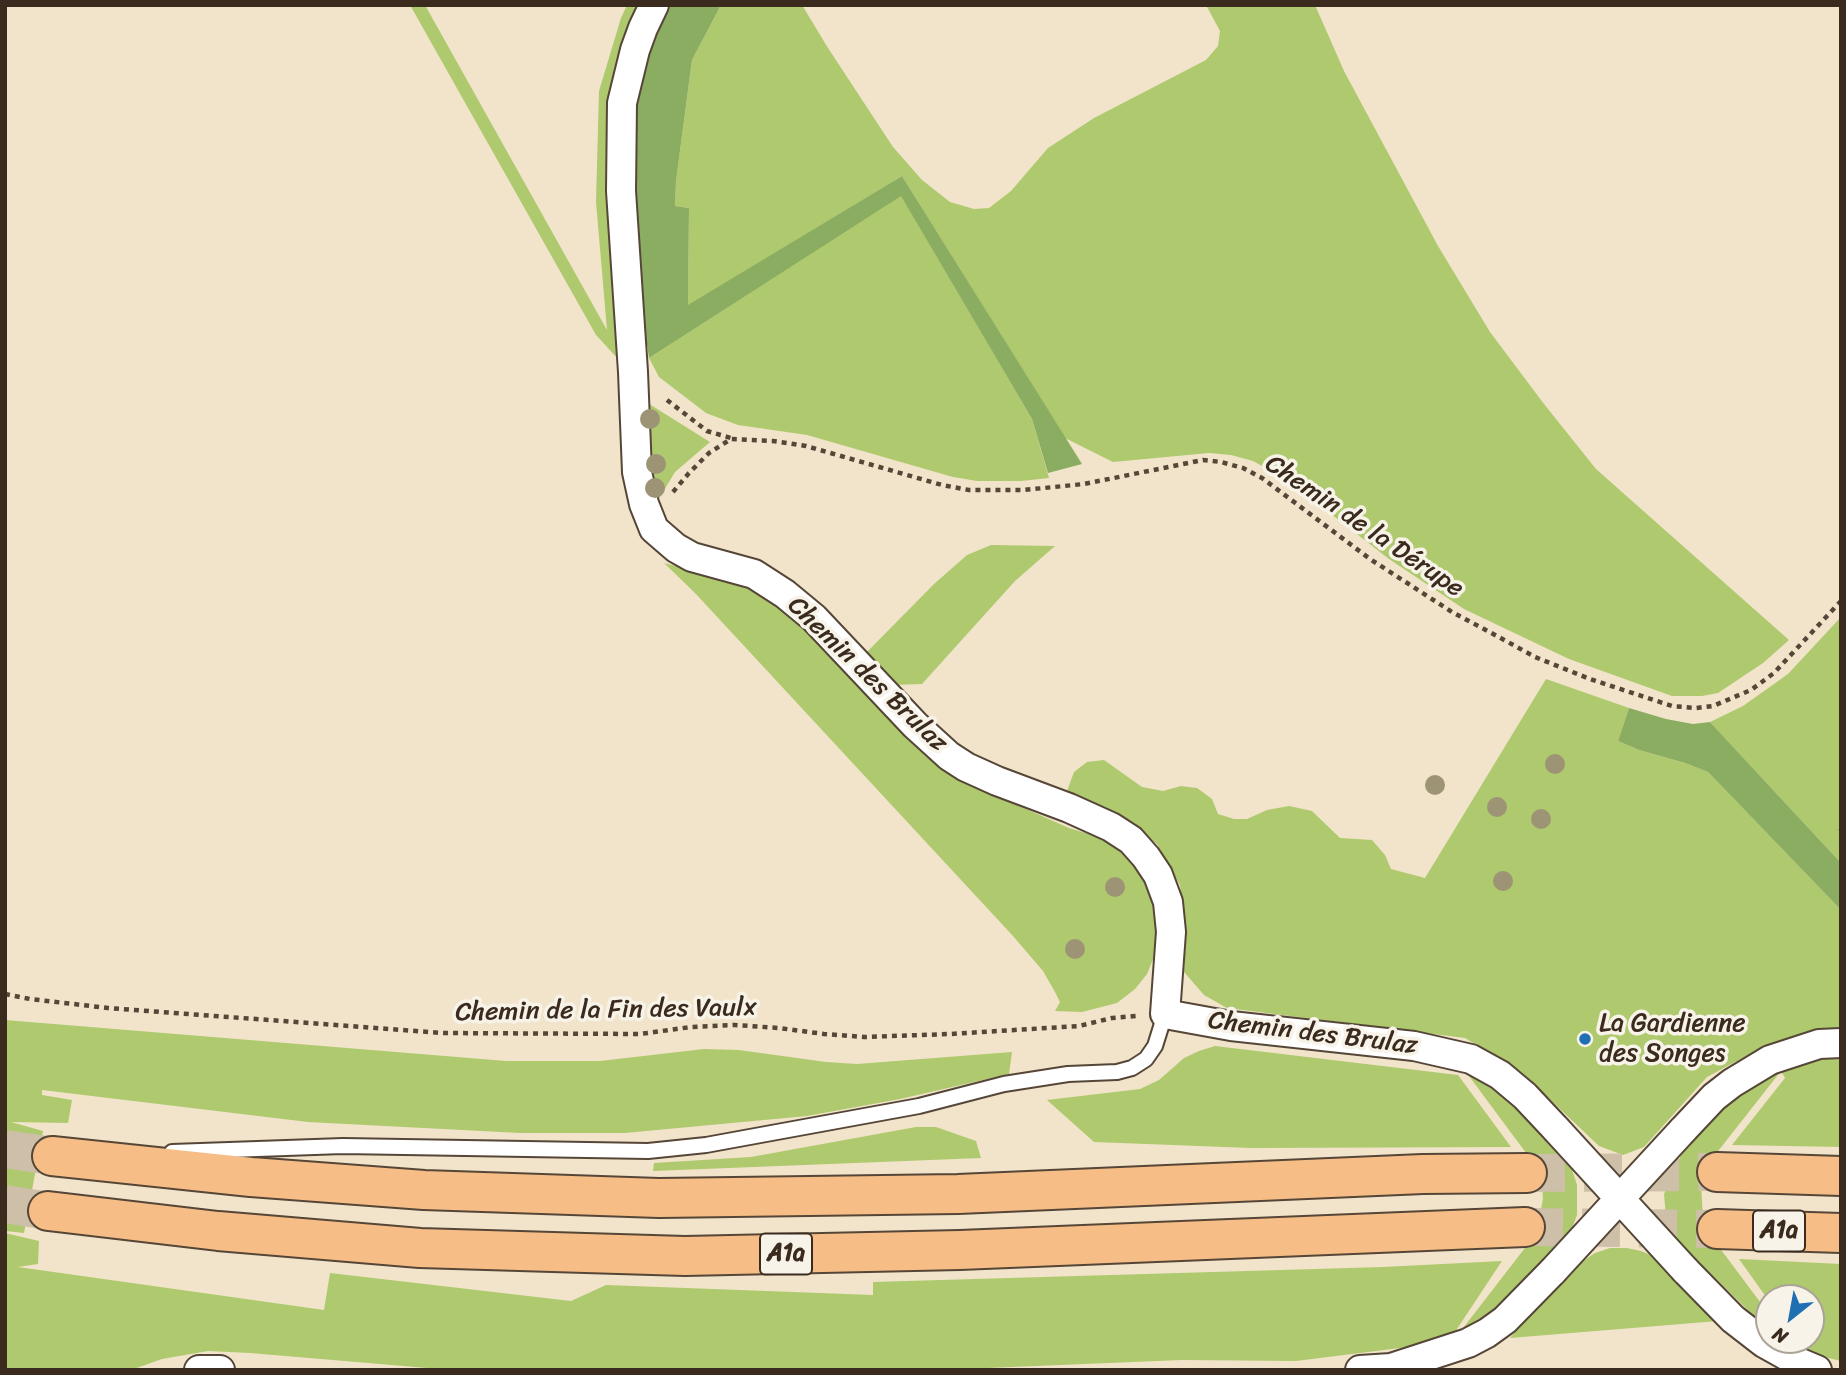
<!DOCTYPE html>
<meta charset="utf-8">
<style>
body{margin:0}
#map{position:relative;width:1846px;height:1375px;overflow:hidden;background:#f1e4ca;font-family:Sriracha,sans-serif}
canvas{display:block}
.frame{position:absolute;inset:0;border:7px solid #3b2a1e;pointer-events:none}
.north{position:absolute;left:1755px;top:1284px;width:70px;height:70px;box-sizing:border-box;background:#f7f3e8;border:2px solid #aca397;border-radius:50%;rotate:211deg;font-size:19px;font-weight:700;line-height:28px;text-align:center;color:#3b2a1e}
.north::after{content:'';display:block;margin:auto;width:24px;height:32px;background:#1f6fb2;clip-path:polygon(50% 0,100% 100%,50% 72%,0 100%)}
</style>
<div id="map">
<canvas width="1846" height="1375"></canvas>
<div class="frame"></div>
<div class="north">N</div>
</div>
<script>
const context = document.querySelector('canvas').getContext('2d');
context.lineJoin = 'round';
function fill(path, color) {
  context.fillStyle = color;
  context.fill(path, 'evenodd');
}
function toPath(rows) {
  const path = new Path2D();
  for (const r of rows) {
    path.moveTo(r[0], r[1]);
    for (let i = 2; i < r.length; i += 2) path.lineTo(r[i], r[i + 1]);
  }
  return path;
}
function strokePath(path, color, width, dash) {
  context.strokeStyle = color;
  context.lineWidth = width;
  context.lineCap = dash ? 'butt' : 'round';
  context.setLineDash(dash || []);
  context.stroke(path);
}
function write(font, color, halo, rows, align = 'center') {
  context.font = font + ' Sriracha,sans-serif';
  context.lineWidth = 7;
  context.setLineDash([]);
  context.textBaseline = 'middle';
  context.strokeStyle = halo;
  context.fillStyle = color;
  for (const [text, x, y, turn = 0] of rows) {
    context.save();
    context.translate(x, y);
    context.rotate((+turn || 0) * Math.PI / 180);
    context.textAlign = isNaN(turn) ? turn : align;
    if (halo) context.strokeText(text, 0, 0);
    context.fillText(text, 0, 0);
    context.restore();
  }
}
fill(toPath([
 [410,5,425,5,607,330,596,202,599,91,621,18,627,5,639,5,630,23,619,57,611,89,608,129,608,221,619,360,596,335],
 [721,5,802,5,828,48,893,147,922,180,950,202,974,209,989,208,1011,191,1048,148,1094,118,1206,60,1218,46,1220,31,1206,5,1315,5,1344,71,1438,246,1490,332,1544,404,1596,469,1789,640,1763,663,1718,693,1702,696,1672,696,1569,659,1464,609,1389,559,1286,479,1253,461,1231,455,1209,453,1113,462,1065,438,902,176,688,306,689,208,675,206,676,181,692,60],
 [901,195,1032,419,1049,478,1021,481,977,481,953,477,807,435,738,425,706,413,659,377,649,358],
 [646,402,710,442,675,472,657,502,648,478],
 [991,545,1055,546,1015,581,922,684,892,685,866,653,934,584,967,555],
 [664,563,712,575,743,585,773,599,792,615,911,742,938,766,965,782,1069,828,1102,838,1123,854,1139,872,1149,890,1156,912,1157,936,1154,957,1147,974,1135,989,1117,1003,1082,1012,1055,1011,1060,1002,1055,992,1043,971,1013,936,695,593],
 [1841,617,1841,863,1710,722,1743,706,1788,674],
 [1546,679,1629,708,1618,741,1639,750,1685,763,1708,772,1841,910,1841,1028,1763,1047,1707,1077,1644,1147,1623,1155,1599,1146,1520,1071,1465,1038,1227,1008,1204,995,1184,972,1186,934,1180,885,1157,844,1133,825,1116,814,1066,794,1074,772,1087,762,1104,760,1142,787,1163,791,1181,786,1197,788,1212,799,1218,814,1234,819,1247,819,1267,810,1289,806,1312,811,1340,838,1372,840,1385,855,1391,869,1425,878],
 [5,1020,506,1061,600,1061,704,1049,739,1050,826,1062,857,1064,1012,1052,1009,1074,900,1099,807,1116,625,1133,520,1133,308,1122,42,1090,42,1095,72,1100,68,1123,11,1122,43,1131,24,1233,5,1231],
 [1215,1046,1458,1075,1511,1147,1251,1148,1094,1142,1047,1100,1140,1089,1159,1080,1184,1058,1199,1051],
 [1830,1056,1841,1056,1841,1147,1732,1145,1785,1078,1781,1071,1715,1155,1701,1184,1703,1219,1716,1243,1769,1314,1769,1331,1679,1242,1666,1217,1664,1194,1681,1155,1703,1128,1740,1094,1768,1073,1781,1071],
 [1466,1072,1486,1081,1527,1112,1568,1157,1577,1185,1577,1215,1568,1239,1499,1311,1476,1326,1460,1332,1528,1244,1539,1219,1543,1199,1542,1185,1532,1161],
 [916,1127,936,1127,976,1141,981,1158,653,1171,654,1163,751,1157],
 [5,1233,39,1241,38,1264,18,1267,324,1310,330,1273,571,1301,606,1285,873,1295,873,1282,1383,1267,1502,1261,1453,1335,1416,1346,1296,1361,1182,1360,939,1370,439,1369,250,1353,208,1351,162,1359,131,1370,5,1370],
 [1610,1248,1627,1248,1641,1251,1653,1256,1668,1268,1718,1321,1510,1338,1577,1265,1595,1253],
 [1739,1259,1841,1264,1841,1361,1816,1355,1797,1340,1811,1340,1811,1298,1769,1298,1769,1301]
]), '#afc96e');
fill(toPath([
 [666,5,721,5,692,60,676,181,675,206,689,208,688,305,902,176,1082,464,1048,473,1032,419,901,196,649,358,643,317,633,136,638,89,646,52],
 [1629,708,1666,719,1693,724,1710,722,1841,863,1841,910,1708,772,1685,763,1639,750,1618,741]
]), '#8bad61');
strokePath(toPath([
 [5,1149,52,1156],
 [1527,1173,1717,1172],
 [5,1204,48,1211],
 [1525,1227,1717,1229]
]), '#cdbfa8', 38, [38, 19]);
const service = toPath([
 [172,1152,343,1146,648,1151,706,1145,919,1106,1004,1084,1068,1074,1117,1072,1132,1068,1146,1059,1155,1046,1165,1014]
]);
const minor = toPath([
 [654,5,643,28,635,50,622,103,621,191,633,372,637,472,644,504,654,529,676,548,692,557,754,574,785,594,814,618,915,725,949,756,966,767,997,781,1069,808,1111,827,1131,840,1146,857,1158,875,1168,902,1171,932,1165,1014,1231,1026,1414,1046,1471,1059,1500,1075,1525,1096,1556,1129],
 [1682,1131,1714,1097,1732,1083,1770,1060,1819,1044,1841,1043],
 [1685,1270,1733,1319,1764,1343,1798,1362,1817,1370],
 [199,1370,220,1370],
 [1360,1370,1391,1368,1468,1343,1487,1333,1505,1320,1553,1271]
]);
const motorway = toPath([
 [52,1156,251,1177,424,1190,659,1198,958,1194,1423,1174,1527,1173],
 [1717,1172,1841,1176],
 [48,1211,218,1231,420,1248,685,1256,960,1250,1525,1227],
 [1717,1229,1841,1233]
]);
strokePath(service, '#564638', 18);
strokePath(minor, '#564638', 32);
strokePath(motorway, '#564638', 42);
strokePath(toPath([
 [667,400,707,431,731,438],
 [673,492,689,473,709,453,731,439,773,441,806,446,942,485,969,490,1024,490,1084,484,1203,460,1221,462,1243,468,1262,478,1370,559,1452,612,1497,636,1535,657,1590,679,1672,706,1696,708,1713,706,1751,690,1774,673,1841,601],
 [1840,828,1841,829],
 [5,994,30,999,108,1008,443,1033,640,1034,691,1027,735,1025,779,1028,824,1034,864,1037,950,1034,1079,1026,1112,1018,1136,1016]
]), '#564638', 4.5, [5, 5]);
strokePath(service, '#fff', 14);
strokePath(minor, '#fff', 28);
strokePath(motorway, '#f6be86', 38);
const minorBridge = toPath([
 [1556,1129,1685,1270],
 [1553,1271,1682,1131]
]);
strokePath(minorBridge, '#564638', 32, []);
strokePath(minorBridge, '#fff', 28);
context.fillStyle = '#9d9476';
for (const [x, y] of [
 [650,419],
 [656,464],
 [655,488],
 [1555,764],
 [1435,785],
 [1497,807],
 [1541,819],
 [1503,881],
 [1115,887],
 [1075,949]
]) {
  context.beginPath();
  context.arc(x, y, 10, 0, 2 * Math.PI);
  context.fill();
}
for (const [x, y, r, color] of [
 [1585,1039,7,"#1f6fb2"]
]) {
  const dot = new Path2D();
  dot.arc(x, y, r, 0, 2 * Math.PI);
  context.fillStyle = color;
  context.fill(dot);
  strokePath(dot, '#f7f3e8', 2.5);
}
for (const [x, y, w] of [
 [1779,1231,52],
 [786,1254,52]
]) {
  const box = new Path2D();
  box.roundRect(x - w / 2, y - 20.5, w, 41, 5);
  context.fillStyle = '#f7f3e8';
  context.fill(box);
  strokePath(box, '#3b2a1e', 2);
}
write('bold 24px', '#3b2a1e', null, [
 ["A1a",1779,1231],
 ["A1a",786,1254]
]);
write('26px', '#3b2a1e', '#f7f3e8', [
 ["Chemin de la Dérupe",1364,527,34],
 ["Chemin des Brulaz",867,675,44],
 ["Chemin de la Fin des Vaulx",606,1011,-1],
 ["Chemin des Brulaz",1313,1034,7]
]);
write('26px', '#3b2a1e', '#f7f3e8', [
 ["La Gardienne",1599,1024],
 ["des Songes",1599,1054]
], 'left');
</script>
